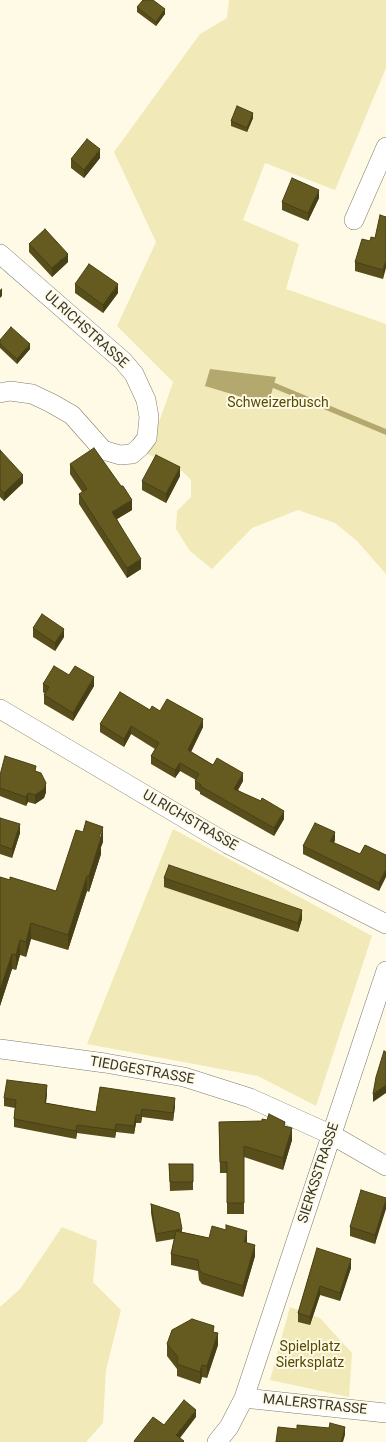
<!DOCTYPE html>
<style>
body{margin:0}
canvas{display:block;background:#fefae6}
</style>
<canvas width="386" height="1442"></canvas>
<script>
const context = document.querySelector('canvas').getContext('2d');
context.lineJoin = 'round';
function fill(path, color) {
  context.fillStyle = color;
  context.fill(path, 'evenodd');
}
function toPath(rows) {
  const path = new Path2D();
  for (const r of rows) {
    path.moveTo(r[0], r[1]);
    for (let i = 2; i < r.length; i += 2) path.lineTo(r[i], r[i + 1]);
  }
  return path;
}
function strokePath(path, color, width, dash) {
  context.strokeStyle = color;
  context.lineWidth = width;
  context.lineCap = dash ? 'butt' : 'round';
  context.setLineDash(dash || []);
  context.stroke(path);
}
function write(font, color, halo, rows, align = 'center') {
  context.font = font + ' Roboto,sans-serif';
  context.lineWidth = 4;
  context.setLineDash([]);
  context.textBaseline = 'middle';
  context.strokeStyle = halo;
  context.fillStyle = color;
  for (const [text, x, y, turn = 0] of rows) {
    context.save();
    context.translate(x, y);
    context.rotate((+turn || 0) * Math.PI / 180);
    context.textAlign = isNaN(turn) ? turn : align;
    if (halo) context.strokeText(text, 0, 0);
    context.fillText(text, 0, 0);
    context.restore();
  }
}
fill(toPath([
 [229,0,386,0,386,68,335,190,265,163,243,220,299,244,286,289,386,324,386,574,357,541,335,523,298,510,252,528,212,569,190,551,176,529,177,511,191,497,191,480,183,472,148,454,173,382,117,326,156,242,114,152,200,34,227,18],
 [173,829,372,936,316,1106,258,1076,87,1044],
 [62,1227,97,1241,93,1282,121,1310,106,1370,103,1423,86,1442,0,1442,0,1307,20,1289],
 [290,1307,320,1318,352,1353,349,1397,270,1380]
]), '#f2e9b8');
fill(toPath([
 [210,369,276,377,268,405,205,386]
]), '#b3a86d');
strokePath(toPath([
 [273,385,386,432]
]), '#b3a86d', 5.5);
const street = toPath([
 [354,220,386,147],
 [0,254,123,361,134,374,146,400,149,417,147,438,140,447,132,454,120,455,103,450,72,415,51,403,32,394,10,391,0,393],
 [0,709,228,844,386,924],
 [0,1049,105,1063,184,1077,250,1098,332,1135,386,1166],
 [244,1398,386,1413],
 [217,1442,229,1427,244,1398,386,971]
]);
strokePath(street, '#7f7c6a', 20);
strokePath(street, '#fff', 19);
fill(toPath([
 [137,7,165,14,156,26,137,12],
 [253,118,247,132,231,126,231,121],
 [100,158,84,178,71,168,71,159],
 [319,198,308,221,282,210,282,202],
 [386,217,383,279,355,271,355,262,375,238],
 [29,244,68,262,52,277,29,252],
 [75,284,118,293,103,313,75,293],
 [0,340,30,349,17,364,0,348],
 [0,450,23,483,4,501,0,497],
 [70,464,121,486,132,510,117,519,141,569,127,578,79,504,79,494,82,492,70,474],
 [180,476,166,503,142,490,142,481],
 [33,628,64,637,55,651,33,637],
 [69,675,94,686,73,721,44,704,44,695,45,694,43,692,43,684],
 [150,710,160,711,203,727,191,752,213,765,243,781,238,790,284,819,274,836,200,794,200,792,195,789,195,781,196,780,180,771,175,778,151,764,151,756,155,749,131,734,124,747,100,732,100,724],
 [36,771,46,792,44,798,35,804,28,802,26,806,0,796,0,775],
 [0,818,20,833,12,858,0,854],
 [335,840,334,843,360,854,386,855,379,891,303,854,303,846],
 [103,842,101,847,101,854,89,892,87,891,68,950,31,939,26,957,20,955,16,970,12,969,0,1006,0,877,10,880,56,891],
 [164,878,302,919,298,932,164,887],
 [47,1093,46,1103,96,1112,175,1106,173,1121,142,1117,141,1123,136,1123,134,1134,116,1132,115,1138,77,1133,76,1139,14,1127,14,1119,15,1108,4,1106,4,1098],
 [262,1121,285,1126,292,1140,283,1170,244,1157,244,1214,227,1214,227,1173,220,1173,219,1122],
 [169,1164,193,1164,193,1190,170,1191],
 [386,1198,375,1244,350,1236,350,1227],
 [151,1204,182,1229,182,1232,209,1238,247,1243,255,1256,243,1297,202,1284,199,1280,198,1271,171,1265,171,1254,174,1239,156,1242,151,1213],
 [317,1248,351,1268,340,1301,320,1295,310,1325,298,1322,298,1313],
 [214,1332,218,1345,207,1378,202,1377,200,1384,177,1376,177,1369,167,1356,167,1344]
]), '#574e1c');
fill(toPath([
 [165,9,165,14,156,26,156,22],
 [253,113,253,118,247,132,247,128],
 [100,149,100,158,84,178,84,170],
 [319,190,319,198,308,221,308,213],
 [68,254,68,262,52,277,52,268],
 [386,260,386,268,383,279,383,270],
 [118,284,118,293,103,313,103,305],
 [2,288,2,296,0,298,0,290],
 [30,344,30,349,17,364,17,359],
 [180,467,180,476,166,503,166,494],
 [23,475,23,483,4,501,4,493],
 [132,500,132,510,112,522,112,512],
 [141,559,141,569,127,578,127,568],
 [64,629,64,637,55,651,55,643],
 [94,677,94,686,73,721,73,713],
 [203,719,203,727,188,758,188,750],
 [131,726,131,734,124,747,124,739],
 [180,763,180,771,175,778,175,770],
 [243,773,243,781,234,797,234,789],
 [46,783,46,792,44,798,35,804,35,795],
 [28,793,28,802,26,806,26,797],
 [284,811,284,819,274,836,274,828],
 [20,824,20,833,12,858,12,849],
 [103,827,103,842,101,847,101,854,89,892,89,876],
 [335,832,335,840,330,849,330,841],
 [386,869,386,877,379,891,379,883],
 [87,876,87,891,68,950,68,935],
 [302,910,302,919,298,932,298,923],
 [31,923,31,939,26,957,26,942],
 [20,940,20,955,16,970,16,955],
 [12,954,12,969,0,1006,0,990],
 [47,1085,47,1093,45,1111,45,1103],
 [386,1085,386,1093,373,1102,373,1094],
 [175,1098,175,1106,173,1121,173,1113],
 [142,1109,142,1117,141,1123,141,1115],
 [136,1115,136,1123,134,1134,134,1126],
 [116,1124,116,1132,115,1138,115,1130],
 [77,1125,77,1133,76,1139,76,1131],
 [292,1128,292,1140,283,1170,283,1158],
 [386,1200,386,1209,375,1244,375,1235],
 [247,1231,247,1242,244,1242],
 [255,1245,255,1256,243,1297,243,1286],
 [351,1259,351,1268,340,1301,340,1293],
 [320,1286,320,1295,310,1325,310,1317],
 [218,1333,218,1345,207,1378,207,1366],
 [202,1365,202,1377,200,1384,200,1372],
 [196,1410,196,1417,177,1442,176,1435],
 [345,1427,345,1435,343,1442,341,1442]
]), '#474016');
const building = toPath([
 [143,0,153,0,165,9,156,22,137,7,143,0],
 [237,106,253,113,247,128,231,121,237,106],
 [87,139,100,149,84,170,71,159,87,139],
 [292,178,319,190,308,213,282,202,292,178],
 [380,215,386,217,386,260,383,270,355,262,362,239,370,241,371,237,375,238,380,215],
 [45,229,68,254,52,268,29,244,45,229],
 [89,264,118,284,103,305,75,284,89,264],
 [11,327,30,344,17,359,0,344,0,340,11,327],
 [94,448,121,486,123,486,132,500,112,512,141,559,127,568,79,494,87,489,70,464,94,448],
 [0,450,23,475,4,493,0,489,0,450],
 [156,455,180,467,166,494,142,481,156,455],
 [42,614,64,629,55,643,33,628,42,614],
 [54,666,69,675,75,666,94,677,73,713,44,695,49,687,43,684,54,666],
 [120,692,150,710,152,706,160,711,167,699,203,719,188,750,213,765,217,758,243,773,234,789,261,801,262,798,284,811,274,828,200,786,201,785,195,781,199,774,180,763,175,770,151,756,159,743,131,726,124,739,100,724,120,692],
 [5,756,36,766,35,771,41,773,46,783,44,789,35,795,28,793,26,797,0,788,0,775,5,756],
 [0,818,20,824,12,849,0,845,0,818],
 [86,821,103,827,99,837,101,838,89,876,87,876,68,935,31,923,26,942,20,940,16,955,12,954,0,990,0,877,10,880,10,877,56,891,76,830,83,832,86,821],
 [315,823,335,832,330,841,360,854,365,845,386,855,386,869,379,883,303,846,315,823],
 [169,865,302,910,298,923,164,878,169,865],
 [384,1051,386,1052,386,1085,373,1094,376,1077,384,1051],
 [7,1080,47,1085,45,1103,96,1112,100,1087,175,1098,173,1113,142,1109,141,1115,136,1115,134,1126,116,1124,115,1130,77,1125,76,1131,14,1119,16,1100,4,1098,7,1080],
 [269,1114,285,1122,284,1126,292,1128,283,1158,244,1146,244,1203,227,1203,227,1162,220,1162,219,1122,262,1121,262,1119,267,1120,269,1114],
 [169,1164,193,1164,193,1182,170,1182,169,1164],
 [361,1190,386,1198,386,1200,375,1235,350,1227,361,1190],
 [151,1204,179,1213,182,1229,156,1234,151,1204],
 [226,1225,247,1231,244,1242,255,1245,243,1286,202,1273,199,1269,198,1260,171,1254,176,1231,209,1238,212,1226,226,1230,226,1225],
 [317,1248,351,1259,340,1293,320,1286,310,1317,298,1313,317,1248],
 [192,1319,214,1326,213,1332,218,1333,207,1366,202,1365,200,1372,177,1364,178,1357,167,1344,172,1330,192,1319],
 [184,1400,196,1410,176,1435,184,1441,183,1442,135,1442,134,1441,153,1417,164,1425,184,1400],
 [330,1423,345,1427,341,1442,276,1442,278,1427,297,1429,297,1425,329,1428,330,1423]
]);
fill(building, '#655b20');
strokePath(building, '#474016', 1);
write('14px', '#36352d', '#fefae6', [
 ["ULRICHSTRASSE",86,330,42],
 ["ULRICHSTRASSE",190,821,30],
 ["TIEDGESTRASSE",142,1071,10],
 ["SIERKSSTRASSE",319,1173,-72],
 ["MALERSTRASSE",315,1405,6]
]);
write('14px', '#574b00', '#fefae6', [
 ["Schweizerbusch",278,403],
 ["Spielplatz",310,1347],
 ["Sierksplatz",310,1363]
]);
</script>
